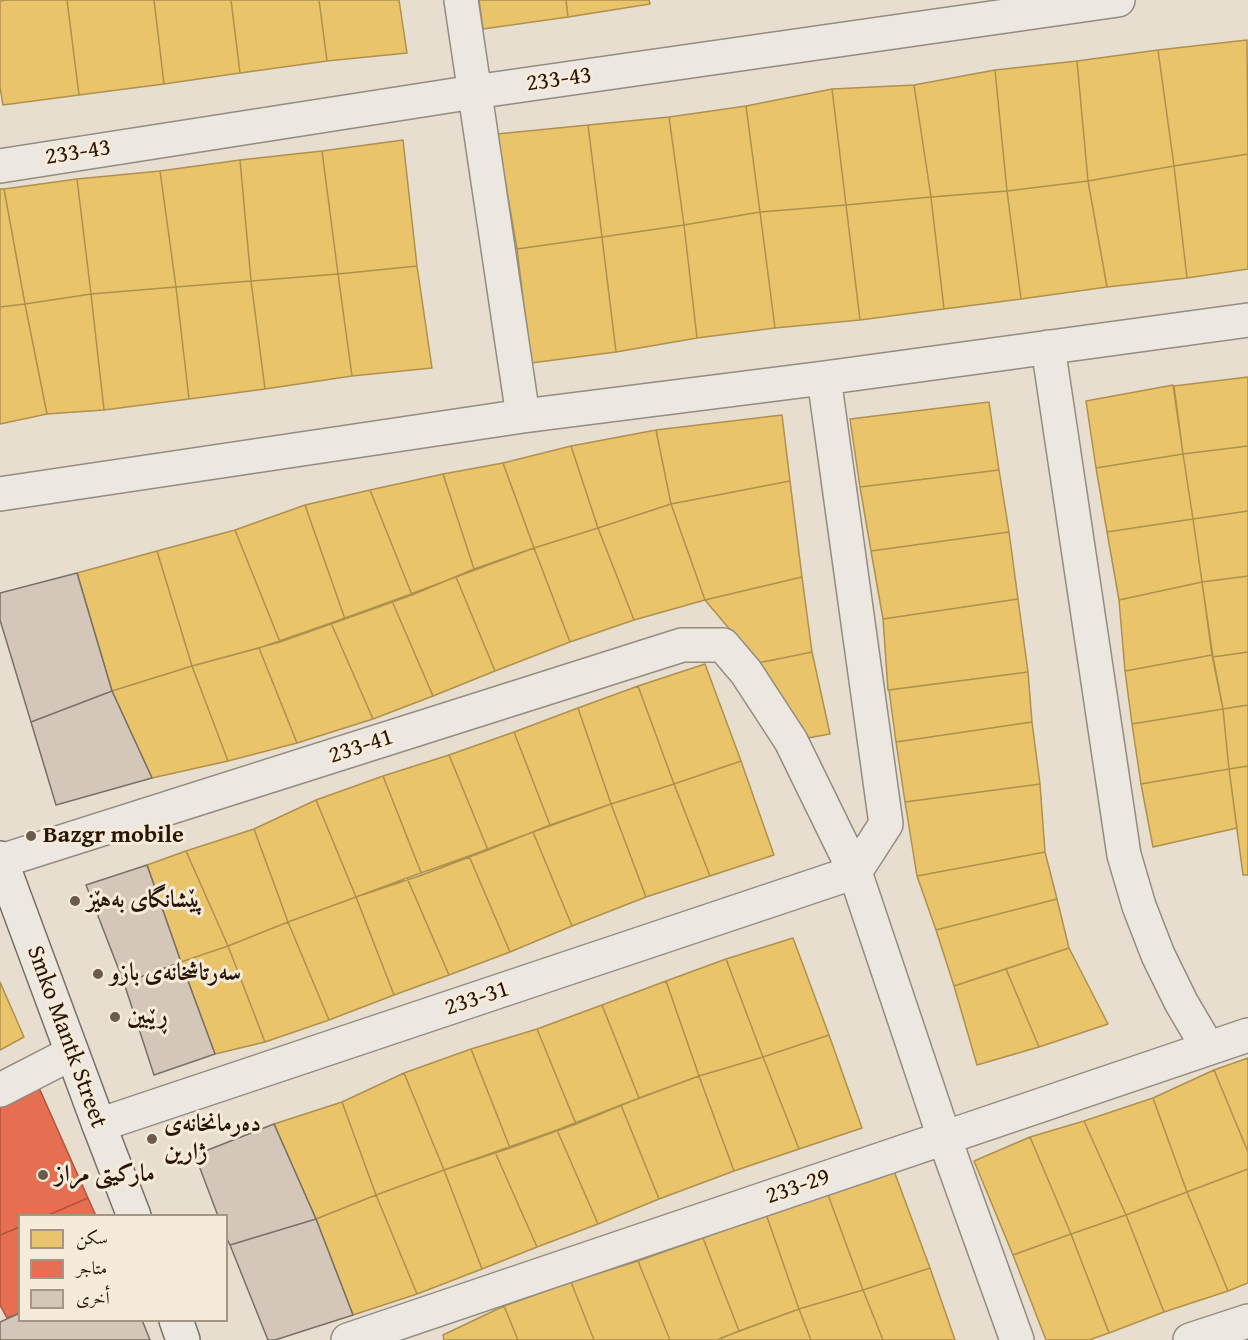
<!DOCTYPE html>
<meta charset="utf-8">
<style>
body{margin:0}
#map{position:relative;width:1248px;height:1340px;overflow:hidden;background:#e7ded0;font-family:"Gentium Book Plus",Amiri,serif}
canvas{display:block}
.legend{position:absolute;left:18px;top:1214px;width:210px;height:108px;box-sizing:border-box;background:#f6ebda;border:2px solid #a49585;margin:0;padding:8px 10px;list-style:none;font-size:18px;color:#281505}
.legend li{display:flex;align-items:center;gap:12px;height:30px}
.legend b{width:30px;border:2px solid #a49585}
</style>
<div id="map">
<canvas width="1248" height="1340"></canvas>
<ul class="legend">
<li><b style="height:16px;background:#e9c46a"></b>سكن</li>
<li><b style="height:16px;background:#e76f51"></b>متاجر</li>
<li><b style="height:16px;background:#d5c6ba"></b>أخرى</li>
</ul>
</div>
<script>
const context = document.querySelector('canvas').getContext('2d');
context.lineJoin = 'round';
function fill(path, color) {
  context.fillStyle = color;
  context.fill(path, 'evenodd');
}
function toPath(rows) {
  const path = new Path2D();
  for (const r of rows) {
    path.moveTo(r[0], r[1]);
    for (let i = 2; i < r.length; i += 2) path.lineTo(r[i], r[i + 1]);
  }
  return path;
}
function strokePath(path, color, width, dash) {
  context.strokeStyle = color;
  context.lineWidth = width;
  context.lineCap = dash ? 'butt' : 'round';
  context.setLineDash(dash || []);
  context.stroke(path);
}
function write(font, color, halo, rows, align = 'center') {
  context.font = font + ' "Gentium Book Plus",Amiri,serif';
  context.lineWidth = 6;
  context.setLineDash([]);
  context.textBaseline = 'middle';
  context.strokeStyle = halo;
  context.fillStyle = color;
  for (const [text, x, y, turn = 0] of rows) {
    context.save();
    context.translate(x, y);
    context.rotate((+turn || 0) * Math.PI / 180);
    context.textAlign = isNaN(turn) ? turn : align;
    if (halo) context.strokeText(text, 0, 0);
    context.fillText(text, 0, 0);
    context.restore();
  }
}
const homes = toPath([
 [6,0,67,0,79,95,3,105,0,87,0,1,6,0],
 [67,0,154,0,164,84,79,95,67,0],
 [154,0,231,0,240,73,164,84,154,0],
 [231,0,319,0,327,61,240,73,231,0],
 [319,0,399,0,407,53,327,61,319,0],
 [479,0,566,0,568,17,483,29,479,0],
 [566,0,649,0,650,4,568,17,566,0],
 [1247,40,1248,154,1174,166,1158,50,1247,40],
 [1158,50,1174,166,1088,181,1077,61,1158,50],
 [1077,61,1088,181,1007,191,995,70,1077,61],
 [995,70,1007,191,931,197,914,85,995,70],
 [914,85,931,197,846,205,832,89,914,85],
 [832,89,846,205,760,212,746,106,832,89],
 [746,106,760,212,684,225,669,117,746,106],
 [669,117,684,225,602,237,588,125,669,117],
 [588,125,602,237,517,249,497,134,588,125],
 [403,140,417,266,338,274,322,151,403,140],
 [322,151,338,274,251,281,240,160,322,151],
 [1248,154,1248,269,1187,278,1174,166,1248,154],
 [240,160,251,281,176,287,160,171,240,160],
 [1174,166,1187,278,1107,287,1088,181,1174,166],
 [160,171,176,287,91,294,77,179,160,171],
 [77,179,91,294,25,304,4,189,77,179],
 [1088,181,1107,287,1021,299,1007,191,1088,181],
 [0,189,4,189,25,304,0,307,0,189],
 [1007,191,1021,299,944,309,931,197,1007,191],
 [931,197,944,309,860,320,846,205,931,197],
 [846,205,860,320,775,328,760,212,846,205],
 [760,212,775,328,697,338,684,225,760,212],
 [684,225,697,338,616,352,602,237,684,225],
 [602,237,616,352,531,363,517,249,602,237],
 [417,266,432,368,352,376,338,274,417,266],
 [338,274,352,376,265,389,251,281,338,274],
 [251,281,265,389,189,399,176,287,251,281],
 [176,287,189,399,104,410,91,294,176,287],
 [91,294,104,410,47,414,25,304,91,294],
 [25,304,47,414,0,424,0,307,25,304],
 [1248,377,1248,446,1183,454,1174,386,1248,377],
 [1173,385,1183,454,1096,468,1086,401,1173,385],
 [989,402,999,470,860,487,850,419,989,402],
 [782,415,790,481,671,504,656,430,782,415],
 [656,430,671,504,598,528,571,446,656,430],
 [571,446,598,528,534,548,503,463,571,446],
 [1248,446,1248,511,1193,519,1183,454,1248,446],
 [1183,454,1193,519,1107,532,1096,468,1183,454],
 [503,463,534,548,474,569,443,474,503,463],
 [999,470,1009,532,871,551,860,487,999,470],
 [443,474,474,569,412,595,370,490,443,474],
 [790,481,802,577,705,600,671,504,790,481],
 [370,490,412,595,345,619,305,505,370,490],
 [671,504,705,600,634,620,598,528,671,504],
 [305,505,345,619,280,642,235,530,305,505],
 [1248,511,1248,576,1202,582,1193,519,1248,511],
 [1193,519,1202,582,1119,600,1107,532,1193,519],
 [598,528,634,620,570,642,534,548,598,528],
 [235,530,280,642,192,666,157,551,235,530],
 [1009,532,1018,599,883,619,871,551,1009,532],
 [534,548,570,642,495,671,456,577,534,548],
 [157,551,192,666,112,691,77,573,157,551],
 [1248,576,1248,652,1213,657,1202,582,1248,576],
 [456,577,495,671,433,696,392,601,456,577],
 [802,577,812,652,758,663,705,600,802,577],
 [1202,582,1212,655,1125,671,1119,600,1202,582],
 [1018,599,1028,672,888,690,883,619,1018,599],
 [392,601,433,696,373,719,331,623,392,601],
 [331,623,373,719,297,743,259,648,331,623],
 [259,648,297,743,228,761,192,666,259,648],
 [812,652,830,734,791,741,758,663,812,652],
 [1248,652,1248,705,1223,709,1213,657,1248,652],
 [1212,655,1223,709,1132,724,1125,671,1212,655],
 [705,664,741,761,674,784,638,686,705,664],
 [192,666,228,761,152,778,112,691,192,666],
 [1028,672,1032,722,896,742,889,690,1028,672],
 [638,686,674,784,611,804,578,708,638,686],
 [1248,705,1248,766,1229,769,1223,709,1248,705],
 [578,708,611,804,550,825,514,732,578,708],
 [1223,709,1229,769,1141,784,1132,724,1223,709],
 [1032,722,1040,784,905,802,896,742,1032,722],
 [514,732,550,825,488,850,449,755,514,732],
 [449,755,488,850,422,875,383,776,449,755],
 [741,761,774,855,710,876,674,784,741,761],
 [1248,766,1248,875,1243,875,1229,769,1248,766],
 [1229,769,1237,828,1153,847,1141,784,1229,769],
 [383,776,422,875,356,897,316,800,383,776],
 [674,784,710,876,646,897,611,804,674,784],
 [1040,784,1045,852,917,876,905,802,1040,784],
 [316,800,356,897,288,922,254,829,316,800],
 [611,804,646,897,572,926,533,832,611,804],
 [254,829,288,922,228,946,186,851,254,829],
 [533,832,572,926,510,952,469,856,533,832],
 [186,851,228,946,181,962,147,865,186,851],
 [1045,852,1057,899,936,930,917,876,1045,852],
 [469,856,510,952,449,975,407,878,469,856],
 [407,878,449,975,394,995,356,897,407,878],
 [356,897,394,995,329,1020,288,922,356,897],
 [1057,899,1069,948,954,986,936,930,1057,899],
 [288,922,329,1020,265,1042,228,946,288,922],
 [793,938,829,1035,763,1057,726,959,793,938],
 [228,946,265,1042,215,1054,181,962,228,946],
 [1069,948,1108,1024,1039,1047,1006,969,1069,948],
 [726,959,763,1057,699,1076,666,981,726,959],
 [1006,969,1039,1047,977,1065,954,986,1006,969],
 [666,981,699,1076,639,1098,602,1005,666,981],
 [0,982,24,1037,0,1050,0,982],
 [602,1005,639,1098,576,1124,537,1029,602,1005],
 [537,1029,576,1124,510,1148,471,1049,537,1029],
 [829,1035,862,1128,799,1149,763,1057,829,1035],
 [471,1049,510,1148,444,1170,404,1073,471,1049],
 [763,1057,799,1149,734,1171,699,1076,763,1057],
 [1248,1058,1248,1152,1214,1070,1248,1058],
 [1214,1070,1248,1152,1248,1169,1187,1192,1153,1098,1214,1070],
 [404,1073,444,1170,376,1195,342,1102,404,1073],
 [699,1076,734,1171,659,1199,621,1105,699,1076],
 [1153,1098,1187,1192,1126,1215,1084,1121,1153,1098],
 [342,1102,376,1195,316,1219,274,1124,342,1102],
 [621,1105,659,1199,598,1224,557,1130,621,1105],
 [1084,1121,1126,1215,1071,1234,1030,1137,1084,1121],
 [557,1130,598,1224,537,1247,495,1152,557,1130],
 [1030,1137,1071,1234,1013,1255,974,1161,1030,1137],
 [495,1152,537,1247,482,1269,444,1170,495,1152],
 [1248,1169,1248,1283,1228,1291,1187,1192,1248,1169],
 [444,1170,482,1269,417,1294,376,1195,444,1170],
 [894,1171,930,1268,863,1290,827,1192,894,1171],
 [827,1192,863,1290,799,1309,766,1214,827,1192],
 [1187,1192,1228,1291,1164,1312,1126,1215,1187,1192],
 [376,1195,417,1294,353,1315,316,1219,376,1195],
 [766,1214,799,1309,739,1331,703,1238,766,1214],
 [1126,1215,1164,1312,1109,1333,1071,1234,1126,1215],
 [1071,1234,1109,1333,1089,1340,1046,1340,1013,1255,1071,1234],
 [703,1238,739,1331,717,1340,670,1340,638,1261,703,1238],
 [638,1261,670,1340,594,1340,571,1282,638,1261],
 [930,1268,955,1340,883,1340,863,1290,930,1268],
 [571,1282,594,1340,518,1340,504,1306,571,1282],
 [863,1290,883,1340,811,1340,799,1309,863,1290],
 [504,1306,518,1340,444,1340,443,1335,504,1306],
 [799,1309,811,1340,722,1340,721,1338,799,1309]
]);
fill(homes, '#e9c46a');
strokePath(homes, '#af904c', 1.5);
const shops = toPath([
 [36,1081,88,1198,46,1216,20,1216,20,1227,0,1235,0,1098,36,1081],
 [88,1198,96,1216,46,1216,88,1198],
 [20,1227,20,1313,7,1318,0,1305,0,1235,20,1227]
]);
fill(shops, '#e76f51');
strokePath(shops, '#ae543a', 1.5);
const building = toPath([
 [77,573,112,691,31,722,0,620,0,593,77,573],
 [112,691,152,778,56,805,31,722,112,691],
 [147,865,181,962,124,983,86,885,147,865],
 [181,962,215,1054,154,1075,124,983,181,962],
 [274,1124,316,1219,230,1245,226,1237,226,1216,218,1216,195,1155,274,1124],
 [316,1219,353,1315,275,1340,268,1340,230,1245,316,1219],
 [20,1313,20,1320,142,1320,150,1340,0,1340,0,1322,20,1313]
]);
fill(building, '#d5c6ba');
strokePath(building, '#787066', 1.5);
const minor = toPath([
 [461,0,523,416],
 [0,166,474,92,1118,0],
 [1048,347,1124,855,1139,906,1158,955,1181,1002,1208,1048],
 [824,378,886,824,855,872],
 [0,494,523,416,824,378,1248,320],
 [1,861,682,645,723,645,746,672,791,741,855,872,944,1137,1017,1340],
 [0,1090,72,1053],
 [99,1125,855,872],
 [348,1340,1248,1035],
 [1190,1340,1248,1321]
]);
const secondary = toPath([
 [0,858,99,1125,134,1216],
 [176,1320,183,1340]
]);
strokePath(minor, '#938c81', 36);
strokePath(secondary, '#787066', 36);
strokePath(minor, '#ece7e0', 33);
strokePath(secondary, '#ece7e0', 33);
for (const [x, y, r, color] of [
 [31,836,6,"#6b5b4c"],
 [75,901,6,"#6b5b4c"],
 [98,974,6,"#6b5b4c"],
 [115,1017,6,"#6b5b4c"],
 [152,1139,6,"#6b5b4c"],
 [43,1175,6,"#6b5b4c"]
]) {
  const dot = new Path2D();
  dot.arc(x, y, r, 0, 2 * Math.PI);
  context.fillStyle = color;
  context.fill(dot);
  strokePath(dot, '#f6ebda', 2);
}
write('24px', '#281505', '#f6ebda', [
 ["233-43",559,80,-8],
 ["233-43",78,153,-9],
 ["233-41",361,747,-18],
 ["233-31",477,999,-18],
 ["Smko Mantk Street",66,1037,70],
 ["233-29",798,1187,-19]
]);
write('bold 24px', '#281505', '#f6ebda', [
 ["Bazgr mobile",43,836],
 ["پێشانگای بەهێز",87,901],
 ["سەرتاشخانەی بازو",110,974],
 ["ڕێبین",127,1017],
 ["دەرمانخانەی",164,1125],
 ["ژارین",164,1153],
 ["مارکیتی مراز",55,1175]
], 'left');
</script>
